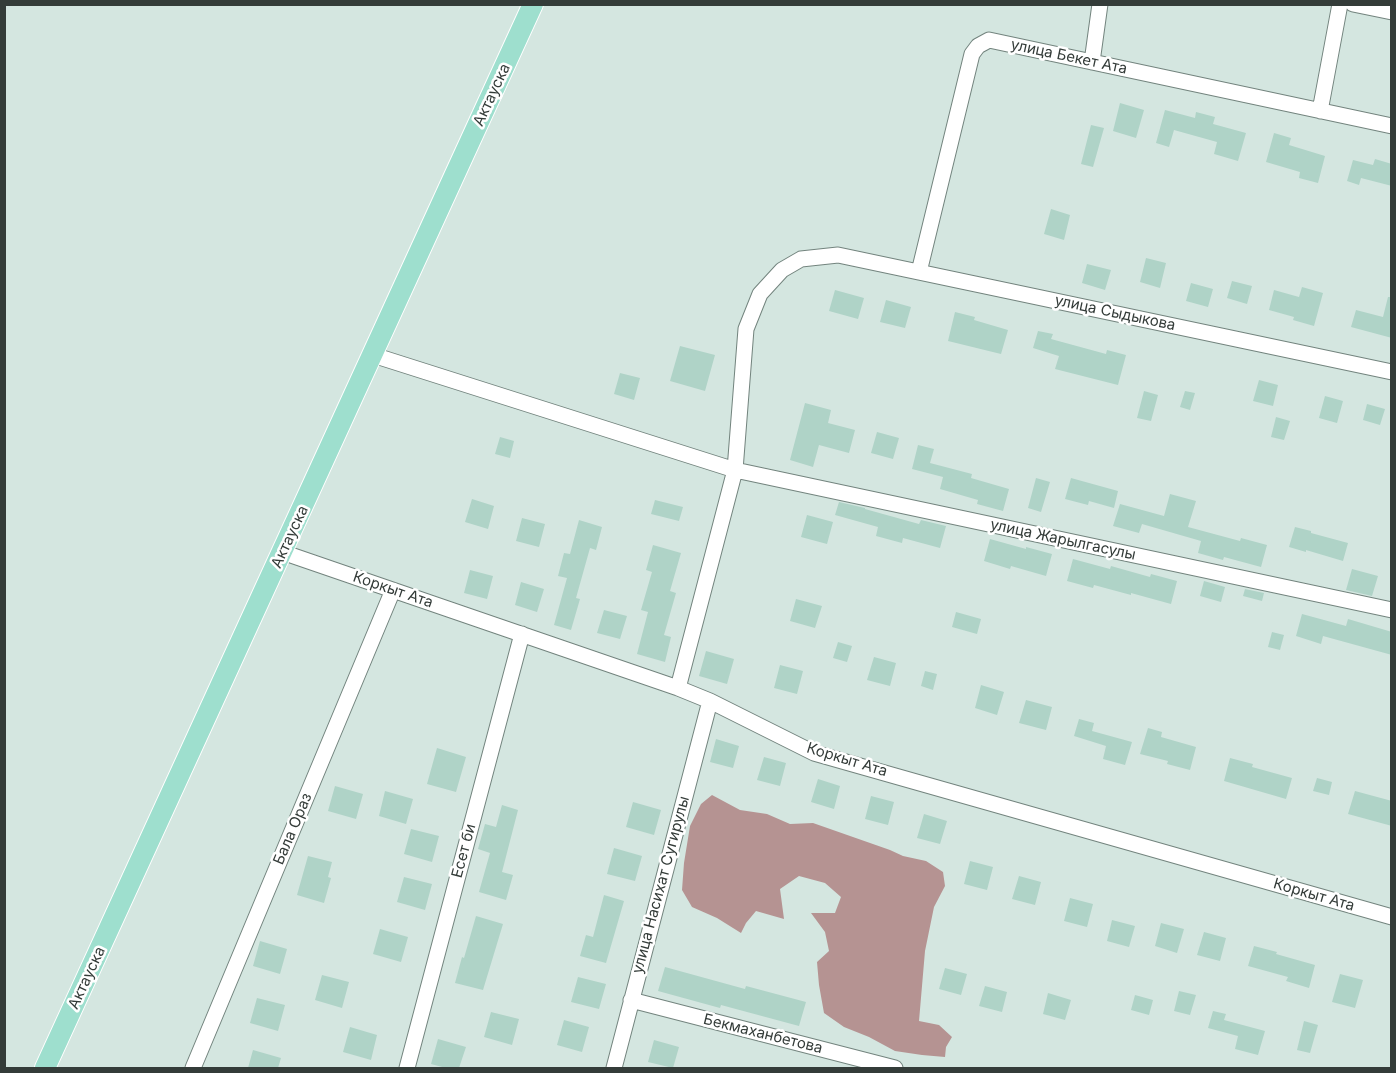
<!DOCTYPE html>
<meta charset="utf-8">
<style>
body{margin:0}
#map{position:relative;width:1396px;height:1073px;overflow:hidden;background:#d4e6e0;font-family:Inter,sans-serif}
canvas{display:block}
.frame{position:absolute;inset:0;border:6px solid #343c39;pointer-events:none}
</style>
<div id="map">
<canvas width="1396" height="1073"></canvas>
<div class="frame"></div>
</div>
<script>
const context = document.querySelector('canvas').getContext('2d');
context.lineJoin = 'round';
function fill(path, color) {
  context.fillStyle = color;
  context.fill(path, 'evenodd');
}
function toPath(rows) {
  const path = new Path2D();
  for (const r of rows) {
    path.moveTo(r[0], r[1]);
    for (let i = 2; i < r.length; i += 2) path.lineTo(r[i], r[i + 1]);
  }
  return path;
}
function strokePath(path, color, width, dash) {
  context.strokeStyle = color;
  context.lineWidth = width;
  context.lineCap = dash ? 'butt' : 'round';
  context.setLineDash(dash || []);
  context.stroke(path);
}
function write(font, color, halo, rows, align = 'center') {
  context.font = font + ' Inter,sans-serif';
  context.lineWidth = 5;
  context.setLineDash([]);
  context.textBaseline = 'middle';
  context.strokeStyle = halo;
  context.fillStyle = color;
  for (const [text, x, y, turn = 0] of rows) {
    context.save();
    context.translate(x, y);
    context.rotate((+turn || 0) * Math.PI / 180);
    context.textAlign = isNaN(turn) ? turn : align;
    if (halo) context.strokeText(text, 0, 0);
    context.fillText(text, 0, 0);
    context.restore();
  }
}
fill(toPath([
 [712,795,740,810,767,814,790,824,813,823,890,850,903,856,926,861,943,872,945,886,934,907,925,951,919,1021,939,1025,952,1037,946,1047,945,1057,922,1055,895,1051,869,1037,844,1027,824,1013,819,985,817,962,829,951,825,932,811,913,835,913,841,897,825,883,799,876,780,889,784,919,756,911,746,923,741,933,717,918,692,907,682,890,684,863,690,826,701,804]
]), '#b59392');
fill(toPath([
 [1120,103,1144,110,1136,138,1113,131],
 [1165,110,1195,118,1196,112,1215,117,1213,124,1246,133,1238,161,1214,154,1217,142,1174,130,1169,147,1156,143],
 [1091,125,1104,128,1093,167,1081,164],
 [1274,133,1291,138,1289,145,1325,156,1318,183,1299,178,1300,172,1266,162],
 [1375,159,1392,164,1392,186,1361,178,1359,185,1347,181,1353,160,1373,165],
 [1051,209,1070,215,1064,240,1044,234],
 [1146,258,1166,263,1160,288,1140,282],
 [1087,264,1111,270,1105,290,1082,283],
 [1232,281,1252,286,1247,304,1227,298],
 [1191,283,1213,289,1208,307,1186,301],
 [1302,287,1323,293,1314,326,1293,320,1294,317,1269,310,1274,290,1299,297],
 [835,290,864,298,858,319,829,311],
 [1388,297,1392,297,1392,338,1351,327,1356,310,1383,317],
 [886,300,911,307,905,328,880,322],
 [955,312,975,317,974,320,1008,330,1001,354,948,341],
 [1038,331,1053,334,1051,339,1106,354,1107,350,1126,355,1118,385,1055,369,1059,356,1033,348],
 [680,346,715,355,705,391,670,381],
 [620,373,640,378,634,400,614,394],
 [1259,380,1278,385,1273,406,1253,401],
 [1144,391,1158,395,1151,421,1137,418],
 [1185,391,1195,393,1190,410,1180,407],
 [1325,396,1343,401,1337,423,1319,418],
 [805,403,831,410,828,423,855,430,849,453,819,445,813,467,790,460],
 [1367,404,1385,409,1380,425,1363,420],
 [1276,417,1290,421,1284,440,1271,437],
 [877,432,899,438,893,459,871,453],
 [500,437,514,441,510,458,495,454],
 [918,445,934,449,930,463,972,474,971,478,1009,489,1003,511,977,504,978,500,940,489,943,477,912,469],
 [1036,478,1050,482,1041,512,1028,508],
 [1071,478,1118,491,1114,508,1089,501,1088,505,1065,499],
 [1170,494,1196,501,1188,527,1240,541,1241,538,1267,545,1261,567,1224,557,1223,560,1198,553,1201,541,1142,524,1139,533,1113,526,1120,504,1164,516],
 [472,499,494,506,488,529,465,522],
 [655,500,683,507,679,521,651,514],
 [839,502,865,508,865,509,919,524,921,520,946,526,940,548,903,538,902,543,876,536,878,527,835,515],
 [807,515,833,522,827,544,801,537],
 [522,518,545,524,539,547,516,541],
 [579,520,602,527,596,550,590,548,576,598,580,599,571,630,554,625,567,578,558,576,564,553,570,554],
 [1295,527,1311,531,1311,533,1348,543,1343,561,1306,550,1306,552,1289,547],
 [990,539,1026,549,1026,547,1052,554,1046,576,1011,566,1010,569,984,561],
 [653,545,681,553,670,591,676,593,664,635,671,637,665,662,637,654,648,612,641,610,652,572,646,570],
 [1073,559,1110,569,1111,566,1150,577,1151,574,1177,581,1171,604,1131,593,1131,595,1094,585,1093,588,1067,581],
 [1352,569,1378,576,1372,596,1346,590],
 [470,570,493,576,487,599,464,593],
 [1204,581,1225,587,1221,602,1200,596],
 [521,582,544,589,537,612,515,605],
 [1245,589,1264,593,1262,601,1243,596],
 [796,599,822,606,815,628,790,621],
 [604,610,627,616,620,639,597,633],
 [956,612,981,619,977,634,952,627],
 [1302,614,1346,626,1348,619,1392,632,1392,655,1323,636,1321,644,1296,636],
 [1272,632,1284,635,1280,650,1268,647],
 [838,642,852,646,847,662,833,658],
 [706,651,734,659,727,684,699,676],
 [874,657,896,663,890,686,867,680],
 [780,665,803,671,797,694,774,688],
 [925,671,937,674,933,690,921,686],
 [981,685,1004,692,997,715,975,708],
 [1026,700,1052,707,1046,730,1019,723],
 [1079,719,1094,723,1092,731,1132,742,1125,765,1103,759,1106,746,1074,736],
 [1148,728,1162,732,1161,737,1196,747,1190,770,1167,764,1168,761,1140,754],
 [716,739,739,746,733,768,710,762],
 [437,748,466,757,456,792,427,784],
 [764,757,786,763,780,786,757,780],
 [1230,758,1253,764,1252,767,1292,778,1286,799,1224,781],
 [1317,778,1332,782,1329,795,1313,791],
 [818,779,840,786,834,809,811,802],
 [335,786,363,794,356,819,328,811],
 [385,791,413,799,406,824,379,816],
 [1355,791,1392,801,1392,826,1348,814],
 [871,796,894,802,888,825,865,819],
 [633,802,661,810,654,835,626,827],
 [502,805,518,810,502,872,513,875,506,900,479,892,490,853,478,849,485,824,496,827],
 [924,814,947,821,940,844,917,838],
 [411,829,439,836,432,862,404,854],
 [614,848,642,856,635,881,607,874],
 [308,856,332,862,328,877,331,878,324,903,297,895],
 [970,861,993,867,987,890,964,884],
 [1019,876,1041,882,1035,905,1012,899],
 [404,877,432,884,425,910,397,902],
 [604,895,624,901,606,963,580,956,586,935,593,937],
 [1070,898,1093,904,1087,927,1064,921],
 [476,916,503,924,483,990,455,983,462,957,464,958],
 [1112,920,1135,926,1129,947,1107,941],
 [1161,923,1184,929,1177,953,1155,946],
 [380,929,408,937,401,962,373,954],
 [1204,932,1226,938,1220,961,1197,955],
 [260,941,287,949,280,974,253,966],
 [1254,946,1277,952,1276,954,1315,965,1309,988,1286,981,1288,977,1248,966],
 [665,967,745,989,746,986,806,1002,799,1026,721,1005,720,1008,658,991],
 [945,968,967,974,961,995,939,989],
 [1340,974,1363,980,1355,1008,1332,1002],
 [322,975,349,982,342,1008,315,1000],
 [578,977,606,984,599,1009,571,1002],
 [985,986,1007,992,1002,1012,979,1006],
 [1179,991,1196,995,1190,1015,1174,1011],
 [1048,993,1071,1000,1065,1020,1043,1014],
 [1135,995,1153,1000,1149,1015,1131,1010],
 [257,998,285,1005,278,1031,250,1023],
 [1213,1011,1226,1014,1224,1020,1265,1031,1258,1055,1235,1049,1238,1036,1208,1028],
 [491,1012,519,1019,512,1045,484,1037],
 [564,1020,589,1027,582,1052,557,1045],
 [1304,1021,1318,1025,1310,1053,1297,1050],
 [350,1027,377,1035,371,1060,343,1052],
 [438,1039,466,1047,459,1068,446,1068,431,1064],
 [654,1040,679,1047,673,1068,648,1062],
 [253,1050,281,1058,278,1068,248,1068]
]), '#afd3c7');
const minor = toPath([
 [1353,4,1392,12],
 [1092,62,1100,4],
 [1320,111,1340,4],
 [919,272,972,54,978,46,989,40,1392,126],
 [373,355,735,470,1392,610],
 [282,552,678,688,710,701,814,753,1392,917],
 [678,688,735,470,746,329,760,294,782,270,801,259,838,255,1392,372],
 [631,1000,895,1068],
 [193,1068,393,590],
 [407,1068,522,634],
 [614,1068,710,701]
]);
const major = toPath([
 [45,1068,533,4]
]);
strokePath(minor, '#73847e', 17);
strokePath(major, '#fff', 22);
strokePath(minor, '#fff', 15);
strokePath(major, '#9edfce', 20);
write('15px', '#343c39', '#fff', [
 ["улица Бекет Ата",1069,57,12],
 ["Актауска",492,95,-65],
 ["улица Сыдыкова",1115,313,12],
 ["Актауска",290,537,-65],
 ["улица Жарылгасулы",1063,540,12],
 ["Коркыт Ата",393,590,19],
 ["Коркыт Ата",847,760,17],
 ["Бала Ораз",293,829,-67],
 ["Есет би",464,851,-75],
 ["улица Насихат Сугирулы",661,885,-75],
 ["Коркыт Ата",1314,895,16],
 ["Актауска",87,978,-65],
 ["Бекмаханбетова",763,1034,14]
]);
</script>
